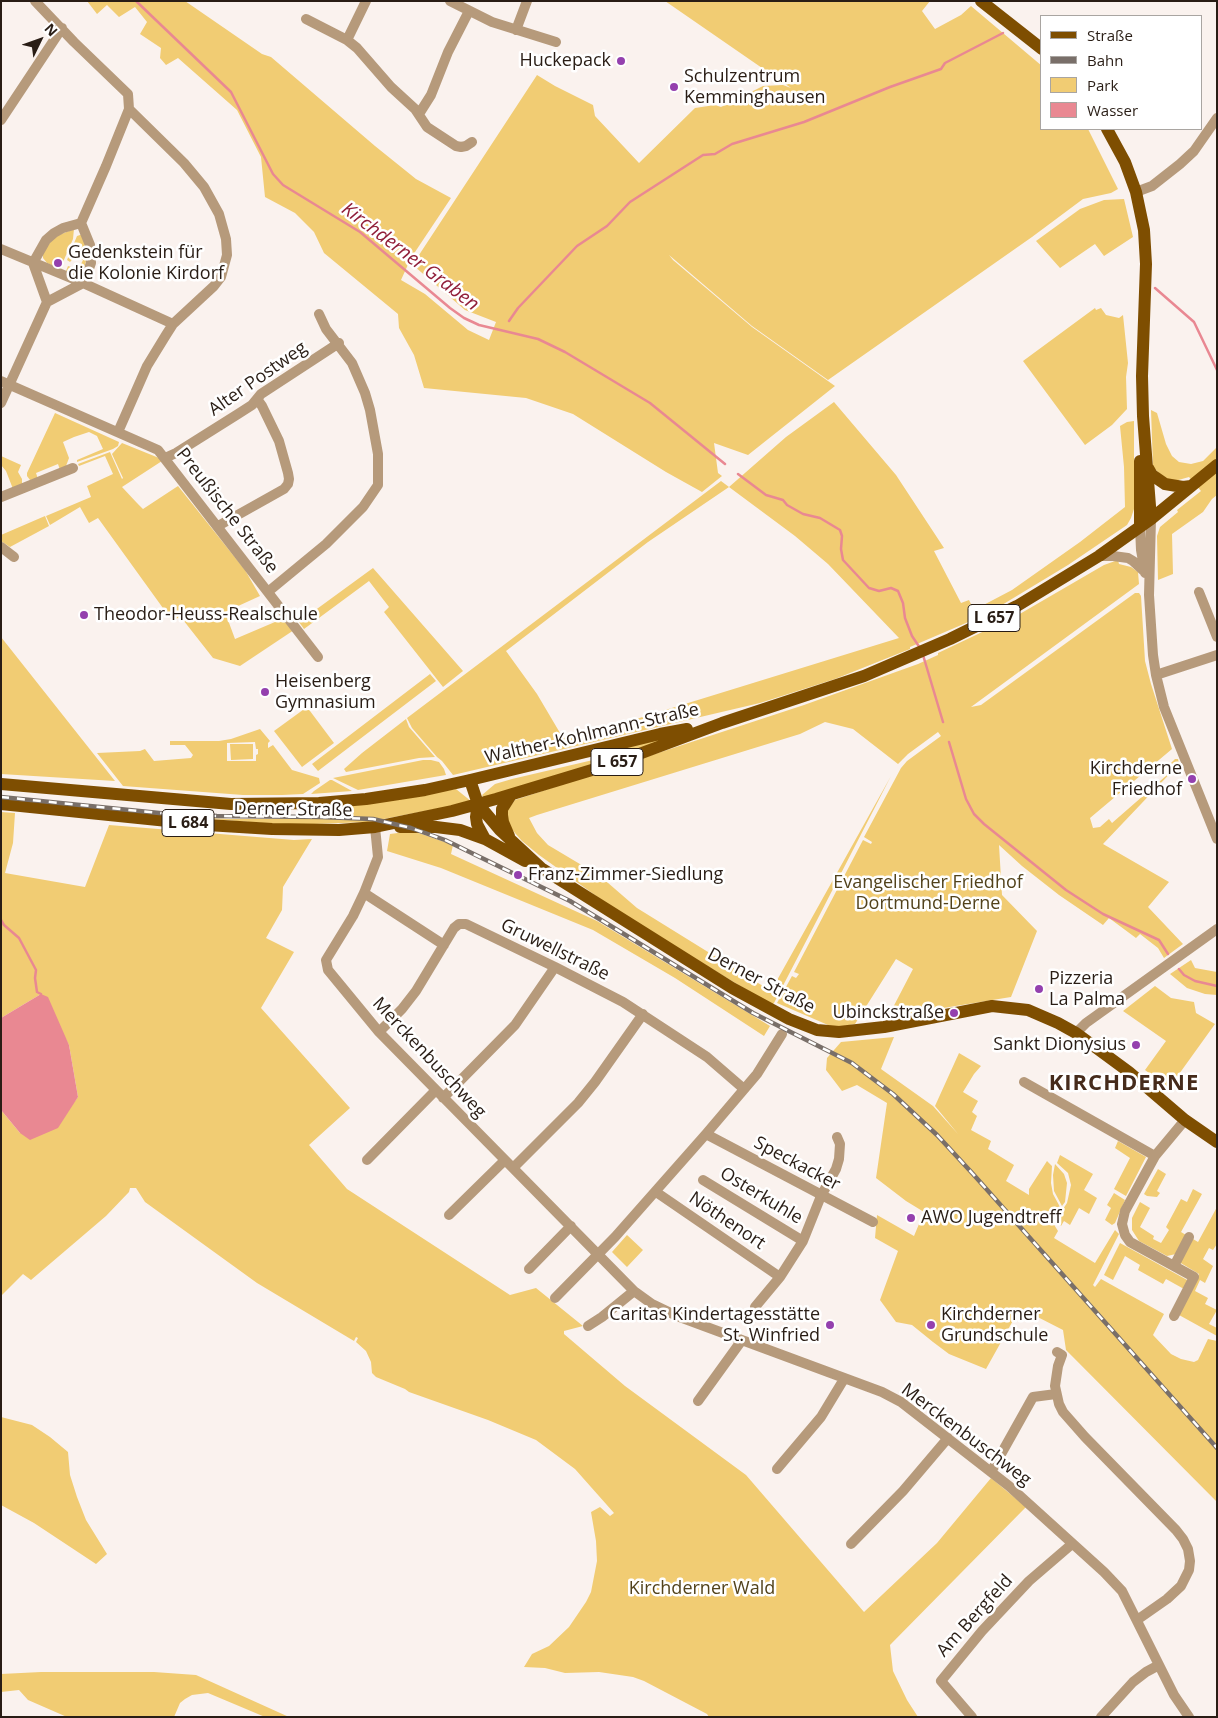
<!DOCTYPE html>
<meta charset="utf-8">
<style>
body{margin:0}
#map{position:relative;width:1218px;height:1718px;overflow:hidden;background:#faf2ee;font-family:"Open Sans",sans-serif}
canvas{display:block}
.frame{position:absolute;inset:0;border:2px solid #291d15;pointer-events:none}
.legend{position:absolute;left:1040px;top:15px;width:162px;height:115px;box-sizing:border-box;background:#fff;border:1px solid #a9a5a1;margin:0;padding:6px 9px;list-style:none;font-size:15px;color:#291d15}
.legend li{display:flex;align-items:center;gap:10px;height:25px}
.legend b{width:25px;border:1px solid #a9a5a1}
.north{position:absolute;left:15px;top:15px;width:50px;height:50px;-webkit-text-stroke:4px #fff;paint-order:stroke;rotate:48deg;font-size:14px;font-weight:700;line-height:20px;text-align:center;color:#291d15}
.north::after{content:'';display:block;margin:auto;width:18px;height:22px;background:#291d15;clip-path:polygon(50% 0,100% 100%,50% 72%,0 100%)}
</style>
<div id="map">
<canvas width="1218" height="1718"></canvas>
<div class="frame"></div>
<ul class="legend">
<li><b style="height:6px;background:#7e4e01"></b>Straße</li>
<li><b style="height:6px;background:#796f69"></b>Bahn</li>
<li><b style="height:14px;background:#f1cc73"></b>Park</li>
<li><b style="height:14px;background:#e98892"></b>Wasser</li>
</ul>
<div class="north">N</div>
</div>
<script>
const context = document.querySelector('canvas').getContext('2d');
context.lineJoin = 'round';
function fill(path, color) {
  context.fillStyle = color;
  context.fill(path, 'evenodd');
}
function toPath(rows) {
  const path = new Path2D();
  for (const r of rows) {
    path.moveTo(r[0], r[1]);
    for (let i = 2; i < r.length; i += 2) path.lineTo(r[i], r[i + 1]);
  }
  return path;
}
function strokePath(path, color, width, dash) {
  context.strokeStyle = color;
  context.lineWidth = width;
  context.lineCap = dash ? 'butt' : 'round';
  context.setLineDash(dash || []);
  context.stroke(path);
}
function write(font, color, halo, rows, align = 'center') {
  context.font = font + ' "Open Sans",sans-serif';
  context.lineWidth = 5;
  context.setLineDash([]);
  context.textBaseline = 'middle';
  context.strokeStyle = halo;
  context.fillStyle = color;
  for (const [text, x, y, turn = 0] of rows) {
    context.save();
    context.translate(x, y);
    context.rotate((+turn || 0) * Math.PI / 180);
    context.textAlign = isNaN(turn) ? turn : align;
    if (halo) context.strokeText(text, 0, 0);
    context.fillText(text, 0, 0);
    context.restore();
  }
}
fill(toPath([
 [87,1,185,1,262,54,271,57,375,146,416,179,451,198,411,258,401,280,425,294,468,330,489,340,496,322,465,310,414,266,419,255,537,75,555,86,593,105,595,116,639,163,695,108,715,105,721,107,763,86,783,85,791,88,665,1,930,1,922,11,935,29,961,15,971,6,1042,66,1042,129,1088,129,1118,189,1111,193,1083,199,1032,237,828,380,752,326,669,255,673,260,752,327,835,386,748,455,714,443,718,473,722,476,702,492,666,472,573,414,526,398,424,388,414,355,399,328,398,314,324,253,314,232,295,213,265,197,261,157,237,110,178,58,166,65,160,58,161,48,140,34,147,22,135,7,119,17,107,5,97,14],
 [1124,199,1133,237,1104,256,1095,244,1060,268,1036,241,1080,209,1104,200],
 [74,229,73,239,60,269,47,263,43,258,43,252,54,237],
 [83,234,88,254,83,272,76,276,66,271,68,266,71,267,71,269,78,270,83,260,76,255,70,262,67,260,77,236],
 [1095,308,1096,310,1101,308,1106,315,1119,318,1123,315,1128,363,1126,377,1127,409,1112,425,1085,445,1023,361],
 [834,402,896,475,944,548,934,551,961,603,969,600,974,610,1012,590,1080,542,1125,507,1124,467,1120,426,1127,422,1134,421,1134,509,1131,518,1127,525,1068,565,987,614,910,647,910,649,835,679,760,703,453,775,442,761,437,757,412,728,407,718,721,481,729,487,786,437],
 [729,487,795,536,828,564,899,638,607,728,563,738,537,694,506,651,648,542],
 [1151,410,1157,413,1166,444,1172,456,1179,462,1191,464,1203,461,1217,447,1217,495,1212,499,1203,512,1172,534,1173,574,1158,580,1157,536,1160,527,1178,512,1177,510,1201,491,1189,477,1175,481,1165,479,1153,467],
 [55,413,119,442,118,446,113,449,77,462,77,460,103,449,97,436,89,432,74,437,63,442,69,458,66,466,60,470,58,464,36,473,38,479,30,480,27,476,27,473],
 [122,443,159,458,162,461,122,487,137,503,143,509,178,486,245,570,260,596,225,612,235,639,282,619,294,630,240,666,213,658,180,616,173,622,98,518,89,523,80,507,50,525,46,516,91,497,87,486,113,474,105,456,79,466,78,464,110,452,122,479,123,478,112,454],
 [1,456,21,465,18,472,22,479,22,484,13,489,6,471,1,465],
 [45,516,49,526,10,547,1,541,1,535],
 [1118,560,1119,564,1131,567,1138,572,1139,584,971,707,981,705,1135,593,1139,593,1141,596,1145,661,1151,684,1172,749,1090,818,1093,828,1100,827,1109,819,1112,823,1175,768,1171,763,1175,759,1178,759,1179,764,1103,844,1169,882,1148,907,1183,944,1164,958,1158,948,1140,934,1136,938,1109,918,1103,925,1059,895,1022,866,999,845,1002,895,1037,931,1011,997,888,1017,913,969,896,959,855,1024,835,1028,777,1003,792,976,796,978,799,974,794,972,863,840,871,844,872,842,864,837,901,768,907,761,941,736,938,732,908,754,898,764,853,729,825,722,800,734,537,815,529,818,537,833,548,845,600,876,637,908,771,991,891,776,816,922,774,1003,772,1005,627,918,539,855,522,841,508,825,507,811,515,800,804,705,918,664,938,655,938,653,1018,615,1104,565],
 [373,568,463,671,443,687,384,612,389,607,369,581,304,629,299,622],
 [1,637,115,781,1,774],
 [430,674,436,681,318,771,312,764],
 [307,707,334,743,302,767,274,731],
 [406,719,409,727,435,757,419,758,346,772,344,769,362,753],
 [260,729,270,741,268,743,268,748,273,745,292,770,319,778,320,783,303,794,282,795,243,795,123,786,97,753,140,751,145,749,154,761,191,758,193,755,185,745,170,745,170,741,219,741,231,739],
 [255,742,256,749,258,749,258,754,256,755,256,761,227,761,227,743],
 [699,730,485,799,482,795,495,784,512,779,593,760,628,746],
 [230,744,253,744,253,759,231,760],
 [423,760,431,760,439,762,444,769,446,775,358,790,333,778],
 [330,780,332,780,352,791,311,794,314,791],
 [456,789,472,802,368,822,288,825,172,816,229,819,329,819,328,808,353,806],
 [1,812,15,813,13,843,5,873,85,887,109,825,294,840,312,839,283,887,282,910,266,938,294,952,261,1008,350,1108,309,1145,347,1189,510,1295,536,1288,583,1326,564,1331,564,1334,625,1386,746,1475,864,1612,937,1543,991,1478,1026,1507,890,1645,893,1671,907,1700,918,1717,709,1717,707,1714,644,1681,633,1677,599,1672,565,1673,545,1668,524,1667,532,1654,549,1646,569,1627,586,1602,591,1592,597,1561,596,1541,591,1512,600,1507,610,1516,614,1513,575,1469,536,1440,488,1420,409,1392,405,1389,376,1377,372,1373,371,1362,366,1351,356,1342,358,1338,356,1337,354,1341,257,1283,145,1202,136,1188,130,1188,129,1192,106,1216,31,1280,23,1274,1,1296,1,1110,20,1133,75,1101,78,1097,69,1045,41,994,1,1018],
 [413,831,453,845,451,854,597,921,770,1026,764,1036,675,978,593,930,441,868,387,851,390,834],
 [1191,960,1195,968,1217,972,1217,995,1205,994,1187,988,1170,974],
 [1155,986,1171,998,1194,1002,1196,1013,1215,1024,1169,1088,1145,1070,1166,1041,1123,1011],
 [894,1037,881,1069,933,1106,958,1134,935,1106,959,1053,981,1066,974,1074,963,1092,978,1101,972,1112,977,1116,971,1130,991,1141,988,1149,1014,1165,1006,1181,1029,1195,1029,1189,1047,1161,1052,1166,1051,1183,1053,1194,1060,1207,1053,1217,1053,1223,1058,1231,1054,1238,1095,1263,1115,1230,1119,1234,1093,1285,1095,1287,1101,1279,1164,1314,1153,1335,1171,1354,1181,1359,1194,1362,1198,1360,1208,1339,1217,1341,1217,1502,1066,1350,1063,1330,1020,1308,986,1369,949,1354,933,1342,912,1325,896,1322,880,1300,898,1251,875,1238,877,1215,914,1236,924,1212,906,1201,876,1178,887,1103,857,1085,842,1091,826,1070,827,1058,841,1042],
 [1118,1141,1146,1157,1126,1196,1114,1189,1130,1158,1115,1148],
 [1060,1155,1093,1174,1084,1190,1097,1198,1089,1214,1079,1208,1070,1225,1064,1221,1061,1226,1057,1218,1067,1203,1071,1185,1068,1173,1057,1163],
 [1055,1164,1064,1174,1067,1183,1065,1202,1062,1206,1054,1191,1053,1175],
 [1158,1169,1166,1174,1157,1191,1160,1193,1157,1197,1147,1196,1144,1194],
 [1193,1189,1202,1194,1181,1232,1186,1235,1176,1254,1167,1256,1139,1241,1132,1230,1132,1218,1140,1202,1150,1208,1140,1227,1154,1236,1153,1239,1161,1243,1169,1230,1166,1227,1181,1199,1187,1202],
 [1114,1193,1125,1200,1115,1223,1112,1225,1105,1220,1111,1208,1107,1205],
 [1217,1207,1217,1244,1213,1250,1209,1248,1203,1259,1213,1266,1205,1283,1200,1280,1195,1291,1208,1298,1205,1304,1217,1310,1209,1324,1217,1328,1217,1336,1179,1315,1199,1274,1179,1262,1193,1239,1198,1242],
 [627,1235,643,1250,627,1267,612,1252],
 [1120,1243,1189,1281,1184,1289,1166,1279,1163,1284,1138,1270,1140,1265,1125,1256,1113,1280,1104,1275],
 [1,1417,32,1425,50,1437,68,1452,70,1475,77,1497,86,1520,107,1554,96,1564,34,1523,1,1505],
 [41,1672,154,1672,196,1675,289,1717,265,1717,208,1693,192,1695,185,1699,180,1703,174,1717,67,1717,28,1700,19,1690,1,1692,1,1674]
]), '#f1cc73');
fill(toPath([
 [41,994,48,997,69,1045,78,1097,58,1128,30,1140,20,1133,1,1110,1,1018]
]), '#e98892');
strokePath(toPath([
 [136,1,231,92,273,174,283,185,360,232,450,308,464,318,479,325,538,339,565,352,650,403,725,464],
 [1155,288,1194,322,1217,370],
 [509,321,518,308,577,246,607,226,630,202,703,155,715,154,732,144,804,122,890,87,941,69,945,63,1003,33],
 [738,474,766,495,783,500,787,505,803,514,820,518,840,530,842,536,841,549,843,560,869,588,879,591,891,588,898,591,903,603,905,618,912,636,920,648],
 [923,655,943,722],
 [949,742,966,799,974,814,984,824,1066,890,1103,914,1159,940,1168,954],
 [1,920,4,925,19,938,36,970,35,978,37,992,41,994],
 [1179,969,1184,975,1195,981,1217,986]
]), '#e98892', 2.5);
strokePath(toPath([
 [35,1,74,42,128,94,129,109,184,163,204,187,219,214,226,239,227,255,221,277,214,286,173,324,166,335,147,366,118,432],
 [450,1,492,22,556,42],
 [306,19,347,40,357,48,391,87,415,109,427,127,456,146,461,147,466,146,472,142],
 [516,30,527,1],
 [347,40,366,1],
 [419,114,431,95,448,52,469,11],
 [1,120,62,28],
 [1136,192,1152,186,1180,164,1194,151,1217,118],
 [1,249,83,283,173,324],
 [47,302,33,263,46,240,54,233,63,228,81,223],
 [1,381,158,450,318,657],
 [1,403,47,302,83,283,87,274,91,263,90,245,81,223,106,166,129,109],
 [165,458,176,453,238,414,252,405,261,394,339,343],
 [1,497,73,468],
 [1151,519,1149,595,1153,655,1156,675,1164,707,1217,839],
 [218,526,284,489,288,484,289,479,288,473,279,441,262,406,257,399],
 [1140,527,1141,550,1145,573],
 [1,547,14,557],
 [1099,556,1113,556,1128,558,1133,561,1145,572],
 [269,591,326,544,363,507,378,485,378,454,370,410,365,393,352,363,326,329,319,314],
 [1199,592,1217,637],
 [1156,675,1217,655],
 [375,827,378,857,364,893,353,916,326,960,328,970,379,1032,634,1291,652,1304,677,1316,882,1392,901,1402,1009,1486,1104,1572,1122,1591,1174,1695,1189,1717],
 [364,893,444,945],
 [379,1032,402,1009,416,991,454,928,459,924,466,924,555,967,623,1002,707,1057,744,1089],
 [1076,1033,1086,1023,1217,929],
 [1024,1082,1155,1156],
 [443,1098,515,1025,555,967],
 [706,1134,873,1222],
 [367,1160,435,1091],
 [513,1168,578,1103,595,1082,643,1014],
 [703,1180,803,1241],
 [656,1192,780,1277],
 [449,1215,505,1160],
 [1174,1266,1189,1237],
 [529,1269,571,1226],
 [555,1298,615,1237,706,1134,757,1074,782,1034],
 [755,1307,780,1277,803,1241,821,1196,836,1169,839,1159,840,1144,837,1137],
 [1174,1316,1194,1277,1130,1242,1125,1235,1122,1224,1125,1211,1155,1156,1185,1120],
 [588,1326,602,1317,634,1291],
 [1057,1352,1062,1355,1058,1366,1055,1386,1059,1404,1063,1412,1085,1437,1176,1530,1183,1539,1188,1549,1190,1561,1189,1570,1181,1586,1167,1599,1137,1620],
 [698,1401,742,1340],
 [777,1469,821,1417,844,1379],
 [991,1472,1033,1397,1056,1394],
 [851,1544,903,1491,948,1438],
 [972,1717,941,1681,982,1631,1029,1581,1072,1544],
 [1101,1717,1133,1682,1146,1672,1159,1665]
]), '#b69a7b', 10);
strokePath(toPath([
 [981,1,1042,49],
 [1107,129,1125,162,1136,192,1144,230,1146,264,1142,376,1143,416,1151,519],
 [1148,468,1152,475,1165,484,1183,487,1191,486],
 [1140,527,1140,461],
 [470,780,478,804,476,817,477,824,485,839],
 [1,784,231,804,319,803,366,799,425,790,470,780,660,734,687,729],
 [1,804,207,825,272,829,339,830,375,827,452,811,496,799,615,763,722,723,864,676,950,639,1017,606,1099,556,1151,519,1217,465],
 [478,804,500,830,541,868,732,988,789,1019,817,1030,839,1032,884,1027,992,1006,1028,1010,1058,1023,1076,1033,1129,1072,1185,1120,1217,1142],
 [400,827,436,827,460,830,485,839,525,861],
 [509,836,503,822,502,815,502,809,511,795]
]), '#7e4e01', 12);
const rail = toPath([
 [1,797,169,814,217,816,320,817,373,819,411,828,445,840,570,901,753,1013,852,1063,893,1094,937,1135,973,1174,1217,1448]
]);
strokePath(rail, '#796f69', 4.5);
strokePath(rail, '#fff', 2.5, [8]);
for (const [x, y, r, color] of [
 [621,61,5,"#9440ae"],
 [674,87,5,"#9440ae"],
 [58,263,5,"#9440ae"],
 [84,615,5,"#9440ae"],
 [265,692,5,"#9440ae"],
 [1192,779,5,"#9440ae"],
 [518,875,5,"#9440ae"],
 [1039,989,5,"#9440ae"],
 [954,1013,5,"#9440ae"],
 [1136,1045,5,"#9440ae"],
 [911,1218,5,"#9440ae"],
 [830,1325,5,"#9440ae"],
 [931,1325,5,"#9440ae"]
]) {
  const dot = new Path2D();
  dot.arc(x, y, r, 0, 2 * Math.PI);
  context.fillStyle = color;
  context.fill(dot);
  strokePath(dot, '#fff', 2);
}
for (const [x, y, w] of [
 [994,618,52],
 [617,762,52],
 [188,823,52]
]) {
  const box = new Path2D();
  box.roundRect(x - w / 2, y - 13.5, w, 27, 4);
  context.fillStyle = '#fff';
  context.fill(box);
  strokePath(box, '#291d15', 1);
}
write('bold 16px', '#291d15', null, [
 ["L 657",994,618],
 ["L 657",617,762],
 ["L 684",188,823]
]);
write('18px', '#291d15', '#fff', [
 ["Huckepack",611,61,"right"],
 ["Schulzentrum",684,77],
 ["Kemminghausen",684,98],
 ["Gedenkstein für",68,253],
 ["die Kolonie Kirdorf",68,274],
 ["Theodor-Heuss-Realschule",94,615],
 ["Heisenberg",275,682],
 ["Gymnasium",275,703],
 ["Kirchderne",1182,769,"right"],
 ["Friedhof",1182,790,"right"],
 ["Franz-Zimmer-Siedlung",528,875],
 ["Pizzeria",1049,979],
 ["La Palma",1049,1000],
 ["Ubinckstraße",944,1013,"right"],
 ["Sankt Dionysius",1126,1045,"right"],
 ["AWO Jugendtreff",921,1218],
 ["Caritas Kindertagesstätte",820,1315,"right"],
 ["St. Winfried",820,1336,"right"],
 ["Kirchderner",941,1315],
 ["Grundschule",941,1336]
], 'left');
write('18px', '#291d15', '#fff', [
 ["Alter Postweg",258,379,-35],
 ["Preußische Straße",227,511,52],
 ["Walther-Kohlmann-Straße",592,734,-13],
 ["Derner Straße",293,810,1],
 ["Gruwellstraße",555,950,26],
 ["Derner Straße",761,981,28],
 ["Merckenbuschweg",429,1058,47],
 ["Speckacker",797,1164,28],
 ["Osterkuhle",761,1196,31],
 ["Nöthenort",727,1221,34],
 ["Merckenbuschweg",966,1435,37],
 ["Am Bergfeld",975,1616,-48]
]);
write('18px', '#52421b', '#fff', [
 ["Evangelischer Friedhof",928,883],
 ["Dortmund-Derne",928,904],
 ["Kirchderner Wald",702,1589]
]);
write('italic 19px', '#911f39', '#fff', [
 ["Kirchderner Graben",410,257,37]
]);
context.letterSpacing = '1px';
write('bold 22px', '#462b1b', '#fff', [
 ["KIRCHDERNE",1124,1084]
]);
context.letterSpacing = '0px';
</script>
